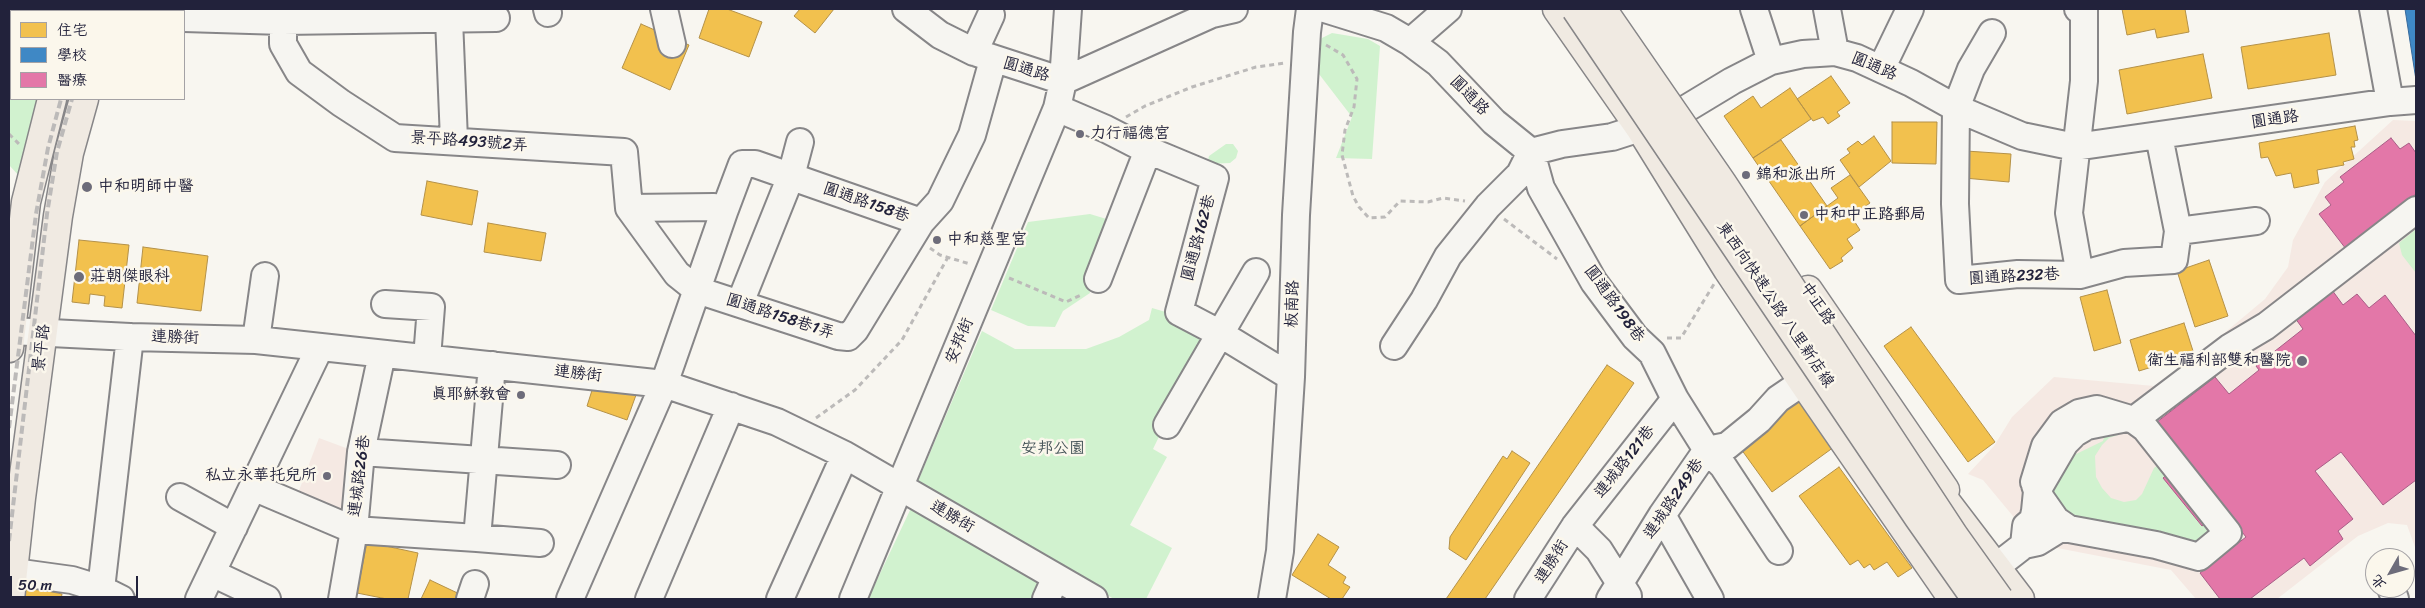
<!DOCTYPE html>
<meta charset="utf-8">
<style>
body{margin:0}
#map{position:relative;width:2425px;height:608px;overflow:hidden;background:#f8f6f0;font-family:Sriracha,"LXGW WenKai TC",sans-serif}
canvas{display:block}
.frame{position:absolute;inset:0;border:10px solid #22223b;pointer-events:none}
.legend{position:absolute;left:10px;top:10px;width:175px;height:90px;box-sizing:border-box;background:#fbf7ec;border:1px solid #a4a2a5;margin:0;padding:6px 9px;list-style:none;font-size:15px;color:#22223b}
.legend li{display:flex;align-items:center;gap:10px;height:25px}
.legend b{width:25px;border:1px solid #a4a2a5}
.north{position:absolute;left:2365px;top:548px;width:50px;height:50px;box-sizing:border-box;background:#fbf7ec;border:1px solid #a4a2a5;border-radius:50%;rotate:232deg;font-size:14px;font-weight:700;line-height:20px;text-align:center;color:#22223b}
.north::after{content:'';display:block;margin:auto;width:18px;height:22px;background:#6d6c7a;clip-path:polygon(50% 0,100% 100%,50% 72%,0 100%)}
.scale{position:absolute;left:10px;top:576px;width:128px;height:22px;box-sizing:border-box;border:2px solid #22223b;border-top:0;padding-left:6px;font-size:15px;line-height:18px;white-space:nowrap;color:#22223b;-webkit-text-stroke:4px #fbf7ec;paint-order:stroke}
</style>
<div id="map">
<canvas width="2425" height="608"></canvas>
<div class="frame"></div>
<ul class="legend">
<li><b style="height:14px;background:#f2c14e"></b>住宅</li>
<li><b style="height:14px;background:#3f88c5"></b>學校</li>
<li><b style="height:14px;background:#e377a8"></b>醫療</li>
</ul>
<div class="north">北</div>
<div class="scale">50 m</div>
</div>
<script>
const context = document.querySelector('canvas').getContext('2d');
context.lineJoin = 'round';
function fill(path, color) {
  context.fillStyle = color;
  context.fill(path, 'evenodd');
}
function toPath(rows) {
  const path = new Path2D();
  for (const r of rows) {
    path.moveTo(r[0], r[1]);
    for (let i = 2; i < r.length; i += 2) path.lineTo(r[i], r[i + 1]);
  }
  return path;
}
function strokePath(path, color, width, dash) {
  context.strokeStyle = color;
  context.lineWidth = width;
  context.lineCap = dash ? 'butt' : 'round';
  context.setLineDash(dash || []);
  context.stroke(path);
}
function write(font, color, halo, rows, align = 'center') {
  context.font = font + ' Sriracha,"LXGW WenKai TC",sans-serif';
  context.lineWidth = 5;
  context.setLineDash([]);
  context.textBaseline = 'middle';
  context.strokeStyle = halo;
  context.fillStyle = color;
  for (const [text, x, y, turn = 0] of rows) {
    context.save();
    context.translate(x, y);
    context.rotate((+turn || 0) * Math.PI / 180);
    context.textAlign = isNaN(turn) ? turn : align;
    if (halo) context.strokeText(text, 0, 0);
    context.fillText(text, 0, 0);
    context.restore();
  }
}
fill(toPath([
 [2393,120,2416,121,2416,550,2407,525,2388,523,2358,536,2277,599,2196,599,2171,570,2047,546,2017,521,1983,480,1968,474,1994,446,2012,417,2054,377,2154,386,2210,345,2265,299,2288,267,2293,240,2325,182],
 [319,438,354,451,340,522,295,501]
]), '#f5e9e3');
fill(toPath([
 [1332,33,1368,39,1380,46,1372,159,1336,158,1352,117,1319,74,1319,44,1322,38],
 [9,51,11,52,11,99,42,99,21,178,9,165],
 [1226,144,1233,144,1238,151,1236,158,1230,163,1207,164,1209,156],
 [1090,214,1113,221,1088,284,1090,293,1063,311,1055,327,1028,326,991,310,1028,222],
 [2415,230,2416,232,2416,273,2402,255,2399,243],
 [1152,308,1169,313,1208,336,1153,449,1167,457,1130,525,1172,548,1146,599,1114,599,920,487,918,481,982,331,1015,349,1086,349,1119,337,1149,320],
 [2119,427,2118,435,2109,438,2102,445,2095,456,2096,477,2102,488,2111,498,2124,502,2136,500,2142,494,2154,468,2161,463,2207,526,2207,532,2196,543,2065,516,2053,496,2051,479,2070,457,2103,441,2105,433],
 [912,506,1038,582,1034,599,868,599]
]), '#d1f2cf');
const homes = toPath([
 [709,9,727,9,762,22,749,57,699,38,709,9],
 [800,9,834,9,815,33,794,16,800,9],
 [2122,9,2185,9,2189,32,2157,38,2155,29,2127,35,2122,9],
 [641,24,689,45,670,90,622,68,641,24],
 [2329,33,2336,75,2248,89,2241,47,2329,33],
 [2203,54,2212,98,2127,114,2119,70,2203,54],
 [1831,76,1850,103,1837,112,1840,116,1828,124,1823,117,1813,121,1797,99,1831,76],
 [1790,88,1811,119,1753,158,1724,116,1753,96,1761,108,1790,88],
 [1892,122,1937,122,1936,164,1892,163,1892,122],
 [2355,126,2358,140,2354,141,2355,147,2351,147,2354,159,2343,162,2344,165,2317,170,2319,183,2294,188,2291,173,2276,176,2268,157,2261,158,2259,143,2355,126],
 [1874,136,1891,161,1859,187,1840,160,1850,153,1847,149,1858,141,1862,145,1874,136],
 [1781,140,1827,206,1800,226,1753,158,1781,140],
 [1966,151,2011,154,2009,182,1964,178,1966,151],
 [1850,175,1870,203,1851,216,1860,230,1847,239,1853,248,1841,258,1843,261,1830,269,1800,226,1838,198,1831,188,1850,175],
 [427,181,478,191,472,225,421,215,427,181],
 [488,223,546,233,541,261,484,252,488,223],
 [79,240,129,245,122,308,104,306,105,296,90,294,89,304,72,302,79,240],
 [143,247,208,256,201,311,137,303,143,247],
 [2209,260,2228,316,2195,327,2177,271,2209,260],
 [2107,290,2121,343,2094,351,2080,297,2107,290],
 [2184,323,2194,354,2139,371,2130,340,2184,323],
 [1911,327,1995,442,1968,462,1884,346,1911,327],
 [1607,365,1634,383,1485,599,1446,599,1607,365],
 [595,381,636,395,627,420,587,406,595,381],
 [1798,397,1834,447,1772,492,1736,442,1798,397],
 [1512,451,1530,463,1466,560,1449,549,1450,537,1503,456,1507,459,1512,451],
 [1839,467,1912,568,1898,577,1887,562,1874,570,1870,564,1864,568,1858,560,1850,565,1799,496,1839,467],
 [1318,534,1339,547,1328,565,1346,577,1343,583,1350,587,1342,599,1331,599,1292,575,1318,534],
 [367,542,418,553,408,599,387,599,357,593,367,542],
 [430,580,468,598,467,599,421,599,430,580],
 [18,585,62,594,61,599,17,599,18,585]
]);
fill(homes, '#f2c14e');
strokePath(homes, '#b49148', 1);
const schools = toPath([
 [2405,9,2416,9,2416,80,2405,9]
]);
fill(schools, '#3f88c5');
strokePath(schools, '#36699c', 1);
const health = toPath([
 [2391,138,2400,149,2409,143,2416,153,2416,194,2346,249,2319,214,2331,205,2325,197,2344,182,2340,177,2391,138],
 [2332,290,2343,305,2357,294,2369,308,2385,295,2416,336,2416,480,2383,505,2341,452,2315,471,2353,519,2338,531,2343,539,2310,566,2304,558,2250,599,2220,599,2200,573,2246,537,2224,509,2202,526,2163,478,2186,459,2157,422,2215,377,2229,394,2259,370,2256,366,2303,329,2295,318,2332,290]
]);
fill(health, '#e377a8');
strokePath(health, '#a95e87', 1);
const minor = toPath([
 [547,9,548,13],
 [664,9,672,44],
 [906,9,940,35,974,52,1063,81,1212,14,1234,9],
 [1325,9,1386,28,1410,42,1438,63,1494,122,1531,152,1562,144,1612,137,1640,128,1684,110,1732,81,1771,61,1803,54,1835,52,1857,58,1911,83,1956,108,2022,136,2075,147,2390,102,2416,100],
 [1754,9,1771,61],
 [1827,9,1835,52],
 [2078,9,2084,10,2084,81,2069,213,2080,275],
 [2373,9,2390,102],
 [184,18,283,21,496,18],
 [449,19,454,140],
 [283,21,283,44,299,72,341,103,395,138,624,152,629,208,677,274,697,290,838,336,848,337,855,330,921,222],
 [1992,33,1971,69,1956,108,1955,204,1959,280,2018,274,2080,275,2124,263,2174,260,2178,231,2159,136],
 [1410,42,1448,9],
 [9,46,11,47],
 [974,52,991,15],
 [1881,69,1910,9],
 [1057,108,1106,129,1143,148,1215,178,1179,312,1219,333,1291,377],
 [1531,152,1541,188,1594,282,1635,337,1652,353,1675,399,1707,450,1723,466,1779,551],
 [724,212,742,164,755,164,921,222,940,201,972,135,993,60],
 [2178,231,2256,221],
 [1098,279,1148,150],
 [740,303,791,176,800,142],
 [385,304,431,307,427,358],
 [11,331,130,337,256,340,664,384,777,422,845,455,1094,599],
 [256,340,265,276],
 [1394,346,1424,300,1448,256,1488,206,1520,174,1531,152],
 [2134,420,2229,348,2266,326,2416,210],
 [1167,425,1256,272],
 [361,452,557,465],
 [2034,482,2045,446,2062,423,2079,413,2097,409,2127,418,2134,420,2145,428,2228,533,2199,557,2156,545,2069,529,2056,520,2042,500,2037,491,2065,443,2075,433,2087,426,2127,418],
 [253,487,354,530,477,538,492,365],
 [180,497,234,527],
 [1662,515,1710,599],
 [1575,526,1599,550,1628,596],
 [477,538,540,543],
 [2024,545,2026,526,2033,520,2035,511,2037,491,2035,485],
 [1997,566,2024,545,2038,542,2059,529,2069,529],
 [14,572,72,580,101,589,121,599],
 [212,573,267,599],
 [2391,588,2395,599],
 [101,589,130,337],
 [199,599,320,347],
 [342,599,354,530,361,452,382,354],
 [470,599,475,584],
 [570,599,664,384,724,212,714,207,629,208],
 [649,599,731,406],
 [780,599,845,455],
 [853,599,1057,108,1063,81,1068,9],
 [1046,599,1056,577],
 [1272,599,1280,551,1291,377,1296,215,1307,32,1310,9],
 [1528,599,1575,526,1675,399],
 [1610,599,1662,515,1707,450,1727,446,1759,420,1778,399,1803,382]
]);
const major = toPath([
 [1557,9,1640,128,1728,270,1803,382,1953,599],
 [85,11,86,9],
 [120,11,121,9],
 [1808,290,1945,490],
 [9,348,26,202,52,99],
 [10,599,21,498,58,216,69,153,84,99]
]);
const highway = toPath([
 [1924,473,2020,599]
]);
strokePath(minor, '#878688', 30);
strokePath(major, '#878688', 31);
strokePath(highway, '#878688', 31);
strokePath(toPath([
 [1326,45,1343,55,1357,79,1354,107,1345,130,1342,155,1353,196,1359,207,1369,218,1385,217,1400,201,1428,202,1443,198,1465,201],
 [9,86,11,87],
 [1126,117,1145,106,1192,87,1256,67,1285,63],
 [9,134,19,144],
 [1504,219,1557,259],
 [930,248,940,255,970,264],
 [1009,278,1066,302,1083,294],
 [1667,338,1681,338,1714,284],
 [816,418,855,390,902,340,948,257]
]), '#bcbab9', 3, [5, 4]);
strokePath(minor, '#f6f5f1', 26);
strokePath(major, '#f0eae2', 28);
strokePath(highway, '#f0eae2', 28);
strokePath(toPath([
 [94,11,95,9],
 [105,11,106,9],
 [9,428,36,214,48,148,61,99],
 [9,541,47,214,57,152,72,99]
]), '#bcbab9', 4, [8, 4]);
const highwayBridge = toPath([
 [1576,9,1919,518,1976,599],
 [1602,9,1722,183,1954,536,1999,599]
]);
strokePath(highwayBridge, '#878688', 31, []);
strokePath(highwayBridge, '#f0eae2', 28);
for (const [x, y, r, color] of [
 [1080,134,5,"#6d6c7a"],
 [1746,175,5,"#6d6c7a"],
 [87,187,6,"#6d6c7a"],
 [1804,215,5,"#6d6c7a"],
 [937,240,5,"#6d6c7a"],
 [79,277,6,"#6d6c7a"],
 [2302,361,6,"#6d6c7a"],
 [521,395,5,"#6d6c7a"],
 [327,476,5,"#6d6c7a"]
]) {
  const dot = new Path2D();
  dot.arc(x, y, r, 0, 2 * Math.PI);
  context.fillStyle = color;
  context.fill(dot);
  strokePath(dot, '#fbf7ec', 2);
}
write('16px', '#22223b', '#fbf7ec', [
 ["圓通路",1874,67,23],
 ["圓通路",1026,70,17],
 ["圓通路",1469,96,46],
 ["圓通路",2275,120,-8],
 ["景平路493號2弄",469,142,4],
 ["圓通路158巷",866,203,19],
 ["圓通路162巷",1199,238,-75],
 ["圓通路232巷",2014,277,-3],
 ["板南路",1293,304,-88],
 ["圓通路198巷",1614,304,54],
 ["中正路",1817,304,56],
 ["東西向快速公路 八里新店線",1775,305,56],
 ["圓通路158巷1弄",780,317,18],
 ["連勝街",175,338,1],
 ["安邦街",960,341,-67],
 ["景平路",42,348,-83],
 ["連勝街",578,374,6],
 ["連城路121巷",1625,462,-52],
 ["連城路26巷",360,476,-83],
 ["連城路249巷",1674,499,-56],
 ["連勝街",952,517,30],
 ["連勝街",1552,562,-58]
]);
write('16px', '#22223b', '#fbf7ec', [
 ["力行福德宮",1090,134],
 ["錦和派出所",1756,175],
 ["中和明師中醫",98,187],
 ["中和中正路郵局",1814,215],
 ["中和慈聖宮",947,240],
 ["莊朝傑眼科",90,277],
 ["衛生福利部雙和醫院",2291,361,"right"],
 ["真耶穌教會",511,395,"right"],
 ["私立永華托兒所",317,476,"right"]
], 'left');
write('16px', '#465559', '#fbf7ec', [
 ["安邦公園",1053,449]
]);
</script>
